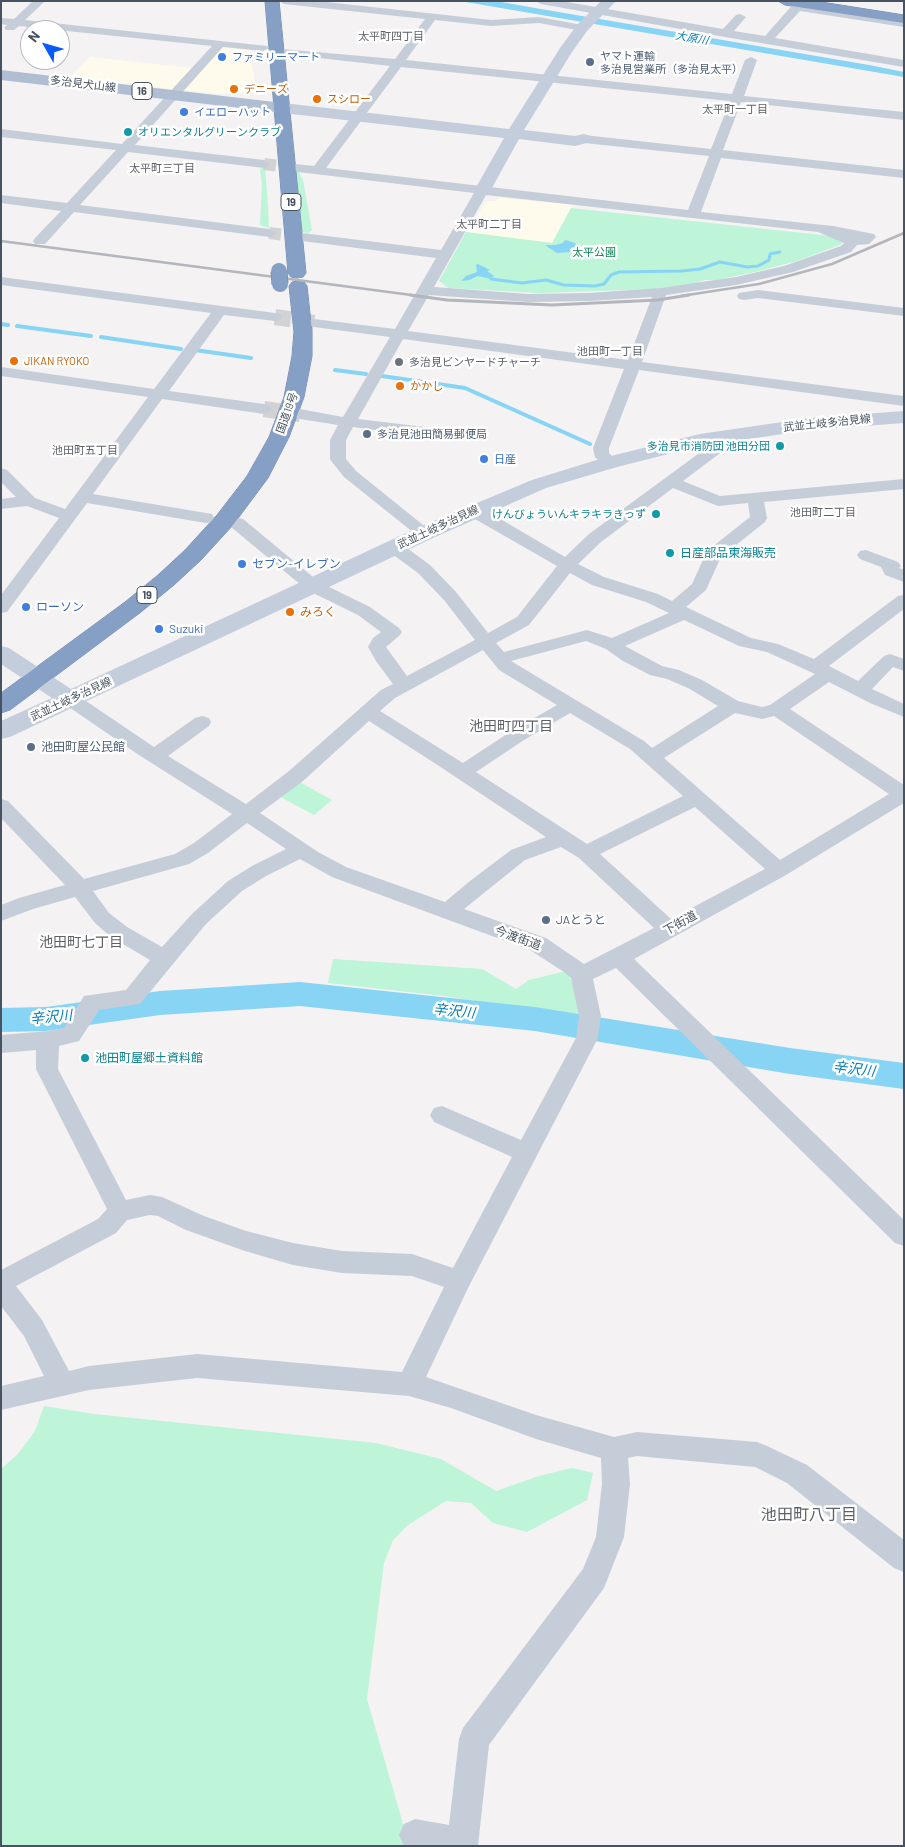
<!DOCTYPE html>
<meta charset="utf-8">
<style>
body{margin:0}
#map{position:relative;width:905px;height:1847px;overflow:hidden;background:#f4f2f2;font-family:Barlow,sans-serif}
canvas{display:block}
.frame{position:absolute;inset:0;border:2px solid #485362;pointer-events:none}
.north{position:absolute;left:20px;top:20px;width:50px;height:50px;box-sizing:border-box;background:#fff;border:1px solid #b6bac0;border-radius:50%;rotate:308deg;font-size:14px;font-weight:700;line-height:20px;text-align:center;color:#485362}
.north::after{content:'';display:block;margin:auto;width:18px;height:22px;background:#095bf7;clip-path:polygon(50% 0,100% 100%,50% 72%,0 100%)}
</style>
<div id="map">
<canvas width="905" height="1847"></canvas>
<div class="frame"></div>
<div class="north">N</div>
</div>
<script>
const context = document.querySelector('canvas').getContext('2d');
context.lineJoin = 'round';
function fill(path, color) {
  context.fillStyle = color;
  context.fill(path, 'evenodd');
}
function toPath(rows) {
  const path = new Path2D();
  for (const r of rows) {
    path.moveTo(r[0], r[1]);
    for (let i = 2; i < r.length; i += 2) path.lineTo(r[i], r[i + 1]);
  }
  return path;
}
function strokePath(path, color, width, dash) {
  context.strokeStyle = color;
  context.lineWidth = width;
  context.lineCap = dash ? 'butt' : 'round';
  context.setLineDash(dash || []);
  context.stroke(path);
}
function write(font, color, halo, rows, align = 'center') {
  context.font = font + ' Barlow,"Noto Sans JP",sans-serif';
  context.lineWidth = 5;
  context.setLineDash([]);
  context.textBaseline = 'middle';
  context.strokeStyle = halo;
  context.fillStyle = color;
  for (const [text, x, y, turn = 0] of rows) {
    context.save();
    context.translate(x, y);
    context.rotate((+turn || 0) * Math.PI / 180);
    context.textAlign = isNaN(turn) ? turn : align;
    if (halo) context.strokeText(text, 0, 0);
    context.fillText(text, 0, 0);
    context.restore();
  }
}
fill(toPath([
 [223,46,250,49,256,92,220,94,183,90],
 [90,57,91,57,191,68,172,89,69,78],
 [500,198,503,198,573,205,552,243,466,232,486,201,495,201]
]), '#fefbec');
fill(toPath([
 [265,167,268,206,269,228,260,225,262,185,260,169],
 [295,170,299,172,303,180,312,230,308,233,302,232],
 [571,208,831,236,842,242,842,244,797,261,755,272,716,280,704,280,696,283,653,289,540,293,448,288,439,281,466,232,552,243],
 [296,780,332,800,314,815,277,795],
 [333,959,482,969,516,989,529,980,566,971,573,984,581,1018,444,996,328,983],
 [44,1406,94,1414,376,1443,441,1459,496,1491,539,1476,572,1468,593,1473,587,1500,527,1532,493,1523,471,1503,446,1501,408,1525,393,1540,384,1563,367,1699,403,1824,423,1846,1,1846,1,1469,18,1454,35,1431]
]), '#bef4d8');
fill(toPath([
 [460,1,496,1,535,8,869,65,904,72,904,77],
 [565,240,575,243,577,246,575,250,570,252,557,253,546,246,547,245,555,245,563,243],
 [478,264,490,270,487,271,494,276,491,279,478,276,469,280,461,281,466,276,477,272,476,265]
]), '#87d4f5');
strokePath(toPath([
 [491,279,522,283,546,280,564,285,595,286,604,284,611,275,619,272,682,271,700,269,720,262,747,267,758,266,769,260,770,254,780,252]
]), '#87d4f5', 3);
strokePath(toPath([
 [1,324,8,325],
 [17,326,91,336],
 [101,337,181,349],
 [195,350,251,358],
 [335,370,366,374],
 [382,376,465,388,590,444]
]), '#87d4f5', 4);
fill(toPath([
 [300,982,535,1007,790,1048,904,1063,904,1089,790,1074,535,1031,300,1006,160,1015,46,1031,1,1032,1,1008,46,1007,160,991,300,982]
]), '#87d4f5');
strokePath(toPath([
 [264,164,295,168],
 [269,233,302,237]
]), '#d2d2d5', 12, [12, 6]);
strokePath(toPath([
 [275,317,314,323],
 [264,409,300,414]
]), '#d2d2d5', 16, [16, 8]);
const highway = toPath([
 [265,1,279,1,306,273,303,277,297,278,291,277,288,273,265,1],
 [778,1,815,1,904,15,904,23,785,5,778,1],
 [298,281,304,282,307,286,312,332,312,356,304,397,289,437,268,478,233,525,201,560,174,585,141,612,10,710,1,713,1,693,125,602,158,575,185,550,217,515,247,476,269,437,284,397,292,356,294,332,289,286,292,282,298,281]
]);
strokePath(highway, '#7189b1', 1);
fill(toPath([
 [33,1,45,1,25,20,267,46,269,48,263,51,223,47,135,145,264,160,270,164,268,167,264,168,128,152,80,205,269,229,276,233,274,236,269,237,74,212,45,244,35,244,33,241,35,238,61,211,1,203,1,195,67,203,116,150,1,137,1,129,122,144,212,46,19,26,14,30,6,30,4,28,7,25,1,24,1,18,14,19,33,1],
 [279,1,317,1,491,20,539,17,582,25,588,28,582,31,539,23,491,26,435,20,406,60,732,94,745,60,751,57,757,60,744,96,904,112,904,120,741,102,723,150,904,170,904,178,721,158,701,212,833,226,874,234,876,237,869,244,857,245,851,252,793,272,736,285,666,295,642,362,904,396,904,406,639,370,609,448,609,453,618,462,616,465,610,467,604,465,595,457,593,448,624,369,403,339,358,419,433,428,439,430,441,433,439,436,433,438,353,427,346,440,346,459,356,471,433,533,431,537,425,538,419,537,344,477,332,462,330,459,330,440,338,425,300,419,295,417,292,414,295,411,300,409,343,417,390,337,314,327,309,326,307,323,309,320,314,319,395,329,436,258,302,241,295,237,302,233,441,250,474,193,290,171,289,168,290,165,295,164,314,166,390,66,275,53,269,50,271,48,395,59,425,19,284,4,279,1],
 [401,67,730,101,711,149,584,135,578,139,584,143,709,156,688,210,326,168,401,67],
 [486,195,818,232,844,243,841,246,784,266,736,277,660,288,589,293,528,294,434,287,486,195],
 [429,295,528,302,589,301,652,297,628,360,408,331,429,295],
 [536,1,561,1,723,29,736,15,740,14,746,17,734,31,765,36,796,1,807,1,805,5,904,21,904,27,800,11,775,38,904,60,904,67,725,37,541,4,536,1],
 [1,277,275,313,280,314,282,317,280,320,275,321,224,315,169,391,264,404,269,406,272,409,269,412,264,414,162,399,93,494,206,513,212,514,214,518,212,522,206,523,87,503,7,612,1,613,1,595,59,518,27,506,1,509,1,499,16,497,1,482,1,468,7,470,35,498,65,509,148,397,1,376,1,367,154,389,211,313,1,285,1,277],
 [758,290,904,308,904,316,758,298,744,300,739,299,737,296,739,293,758,290],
 [734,430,740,432,742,435,740,438,683,481,720,496,904,479,904,489,764,502,767,518,765,522,721,557,706,590,686,607,751,638,778,644,814,659,898,596,904,595,904,609,829,666,858,681,884,656,890,654,904,659,904,671,893,667,872,689,904,704,904,717,870,703,829,682,790,709,904,785,904,803,786,875,634,959,904,1220,904,1246,895,1243,616,968,593,979,601,1016,598,1038,468,1288,426,1377,536,1415,614,1437,637,1432,757,1442,767,1446,807,1465,904,1540,904,1572,894,1568,787,1483,755,1467,637,1456,628,1458,630,1484,624,1537,604,1588,489,1745,478,1846,404,1846,399,1835,404,1824,415,1819,449,1825,459,1739,463,1728,583,1569,596,1537,602,1484,601,1458,536,1439,451,1408,409,1396,197,1378,89,1390,1,1410,1,1386,44,1376,24,1336,1,1306,1,1270,98,1219,107,1209,36,1069,36,1050,1,1053,1,1035,48,1031,64,1028,84,996,126,990,150,960,111,937,95,923,75,897,33,909,1,921,1,905,19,898,65,885,1,818,1,799,8,801,84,879,175,854,194,843,232,814,139,755,63,703,61,699,63,695,70,693,77,695,154,747,195,718,202,716,209,718,211,722,209,726,168,756,246,804,289,771,381,690,393,684,376,661,368,647,373,638,381,632,358,615,307,590,231,527,219,524,217,520,219,516,225,515,243,519,319,582,370,607,399,628,402,632,399,636,386,647,407,676,475,640,444,600,418,573,388,551,385,547,388,543,400,543,430,565,456,592,488,633,517,617,557,566,468,515,466,511,468,507,480,507,565,557,589,534,728,432,734,430],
 [673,488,718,506,748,503,750,517,707,551,692,584,672,601,658,594,604,577,578,564,601,542,673,488],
 [570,573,592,585,646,602,669,613,612,638,587,630,504,652,496,643,529,625,570,573],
 [684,620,739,646,767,652,815,674,770,705,762,707,738,701,702,680,679,670,662,666,625,646,684,620],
 [586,641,606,649,623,661,650,675,667,679,688,688,718,706,652,748,644,741,511,661,586,641],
 [483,650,499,670,557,705,510,732,463,763,380,711,395,698,483,650],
 [570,713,630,749,683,796,587,844,476,772,524,740,570,713],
 [735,713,762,719,774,716,889,794,780,860,664,758,735,713],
 [369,721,436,764,546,837,511,850,470,881,445,902,346,867,318,852,260,813,303,781,369,721],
 [695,807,765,869,671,919,600,854,695,807],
 [247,823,286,849,252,866,228,881,192,914,162,947,127,927,109,913,93,891,189,864,208,853,247,823],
 [561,847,579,858,654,928,584,964,546,938,464,909,525,860,561,847],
 [300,859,332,877,530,950,564,972,571,978,579,1016,576,1038,521,1140,442,1106,434,1108,430,1115,434,1122,512,1157,453,1268,412,1254,342,1251,293,1243,246,1231,204,1216,162,1197,150,1195,126,1200,58,1069,59,1046,79,1041,99,1010,140,1004,206,924,242,891,266,876,300,859],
 [150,1215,158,1216,186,1230,245,1251,293,1265,342,1273,412,1276,444,1287,402,1372,197,1354,89,1366,69,1371,42,1320,16,1286,116,1233,127,1220,150,1215],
 [866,550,898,562,901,566,899,568,904,570,904,582,885,575,881,567,860,559,857,555,860,551,866,550]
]), '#c5cdd8');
fill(toPath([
 [601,1,616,1,587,31,572,52,524,130,575,136,584,134,590,136,592,139,590,142,575,146,519,139,488,195,482,196,476,195,474,191,504,138,283,113,277,111,275,108,277,105,283,103,509,129,560,48,577,25,601,1],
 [904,411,904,423,810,430,700,446,617,467,546,488,433,538,10,737,1,739,1,721,52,698,1,664,1,646,9,648,71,689,417,528,532,480,603,458,700,434,810,418,904,411]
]), '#c3cddc');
fill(toPath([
 [1,70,283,103,289,105,291,108,289,111,283,113,1,80,1,70]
]), '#b0bed3');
fill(highway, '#869fc5');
strokePath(toPath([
 [1,241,419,296],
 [681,296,759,284,832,264,904,233]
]), '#b4b6bd', 2.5);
strokePath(toPath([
 [410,295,447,300,552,305,658,300,689,295]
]), '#b4b6bd', 3);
const highwayBridge = toPath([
 [279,271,280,284]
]);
strokePath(highwayBridge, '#7189b1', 17, []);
strokePath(highwayBridge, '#869fc5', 16);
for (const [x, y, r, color] of [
 [222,57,5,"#3f7fe0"],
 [590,62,5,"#5c6f8a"],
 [234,89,5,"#e8710a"],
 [317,99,5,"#e8710a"],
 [184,112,5,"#3f7fe0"],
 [128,132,5,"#0f9aa8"],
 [14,361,5,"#e8710a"],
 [399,362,5,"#6b7280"],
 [400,386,5,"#e8710a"],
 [367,434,5,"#5c6f8a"],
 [780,446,5,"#0f9aa8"],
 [484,459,5,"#3f7fe0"],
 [656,514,5,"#0f9aa8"],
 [670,553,5,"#0f9aa8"],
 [242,564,5,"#3f7fe0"],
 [26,607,5,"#3f7fe0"],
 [290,612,5,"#e8710a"],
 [159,629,5,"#3f7fe0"],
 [31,747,5,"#5c6f8a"],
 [546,920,5,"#5c6f8a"],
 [85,1058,5,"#0f9aa8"]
]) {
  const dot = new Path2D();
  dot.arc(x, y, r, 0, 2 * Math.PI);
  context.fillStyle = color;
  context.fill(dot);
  strokePath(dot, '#fff', 2);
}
write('11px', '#5e6168', '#fff', [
 ["太平町四丁目",391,36],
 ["太平町一丁目",735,109],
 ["太平町三丁目",162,168],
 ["太平町二丁目",489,224],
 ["池田町一丁目",610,351],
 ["池田町五丁目",85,450],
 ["池田町二丁目",823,512]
]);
write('italic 11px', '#017eb3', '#fff', [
 ["大原川",692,38,10]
]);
write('11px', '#4e5e75', '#fff', [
 ["ヤマト運輸",600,56],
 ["多治見営業所（多治見太平）",600,69],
 ["多治見池田簡易郵便局",377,434]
], 'left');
write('11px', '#366cbe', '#fff', [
 ["ファミリーマート",232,57],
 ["イエローハット",194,112],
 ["日産",494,459]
], 'left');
write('11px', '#485362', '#fff', [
 ["多治見犬山線",83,84,7],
 ["国道19号",287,413,-70],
 ["武並土岐多治見線",827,423,-6],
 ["武並土岐多治見線",438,527,-25],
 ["武並土岐多治見線",71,699,-25]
]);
write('11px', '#c56008', '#fff', [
 ["デニーズ",244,89],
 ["スシロー",327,99],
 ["JIKAN RYOKO",24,361],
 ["かかし",410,386]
], 'left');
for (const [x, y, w] of [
 [142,91,20],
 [291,202,20],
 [147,595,20]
]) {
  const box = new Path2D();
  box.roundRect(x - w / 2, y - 8.5, w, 17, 4);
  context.fillStyle = '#fff';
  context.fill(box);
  strokePath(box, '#485362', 1);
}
write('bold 11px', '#485362', null, [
 ["16",142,91],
 ["19",291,202],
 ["19",147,595]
]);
write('11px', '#0d838f', '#fff', [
 ["オリエンタルグリーンクラブ",138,132,"left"],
 ["多治見市消防団 池田分団",770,446],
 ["けんびょういんキラキラきっず",646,514]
], 'right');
write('11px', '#0e8755', '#fff', [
 ["太平公園",594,252]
]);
write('11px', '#5b616d', '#fff', [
 ["多治見ビンヤードチャーチ",409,362]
], 'left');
write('12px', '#0d838f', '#fff', [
 ["日産部品東海販売",680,553],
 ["池田町屋郷土資料館",95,1058]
], 'left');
write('12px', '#366cbe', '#fff', [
 ["セブン-イレブン",252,564],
 ["ローソン",36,607],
 ["Suzuki",169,629]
], 'left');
write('12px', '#c56008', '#fff', [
 ["みろく",300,612]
], 'left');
write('12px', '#4e5e75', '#fff', [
 ["池田町屋公民館",41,747],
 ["JAとうと",556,920]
], 'left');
write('12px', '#485362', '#fff', [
 ["下街道",680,923,-29],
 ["今渡街道",518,938,20]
]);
write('14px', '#5e6168', '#fff', [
 ["池田町四丁目",511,726],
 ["池田町七丁目",81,942]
]);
write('italic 14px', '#017eb3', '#fff', [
 ["辛沢川",454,1011,6],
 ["辛沢川",51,1017,-5],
 ["辛沢川",854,1069,7]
]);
write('16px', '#5e6168', '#fff', [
 ["池田町八丁目",809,1515]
]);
</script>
